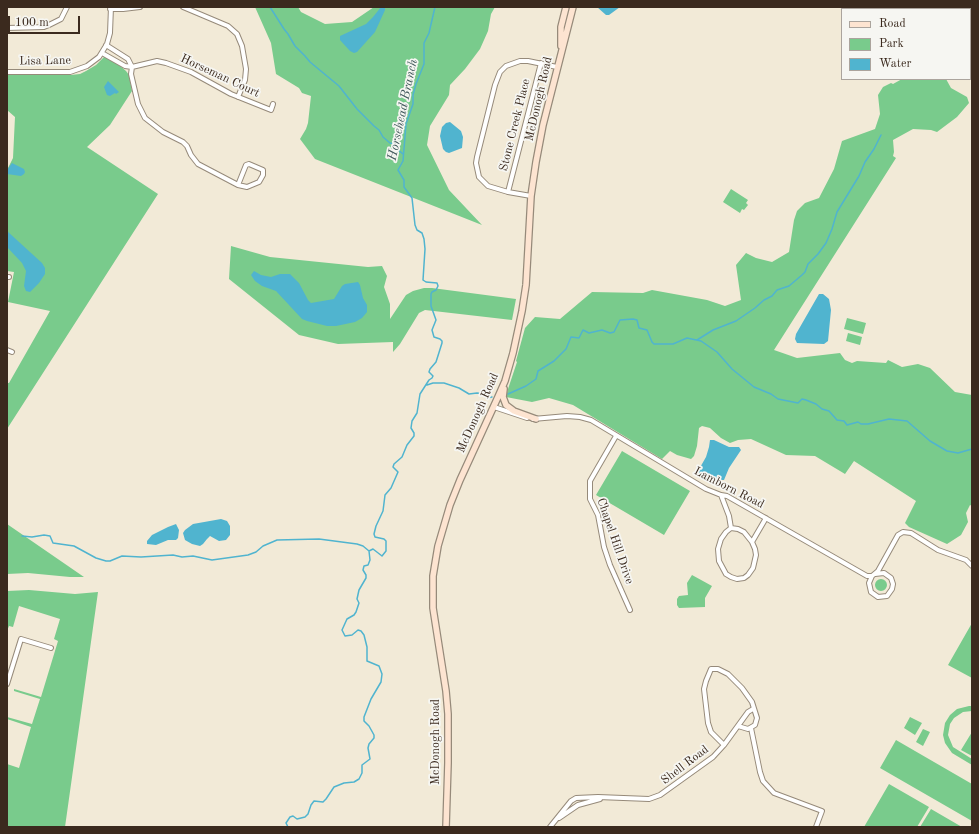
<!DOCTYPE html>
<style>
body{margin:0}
#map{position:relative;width:979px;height:834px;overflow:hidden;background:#f2ead7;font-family:"Old Standard TT",serif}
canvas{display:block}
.frame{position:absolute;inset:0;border:8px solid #3b2a1e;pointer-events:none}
.legend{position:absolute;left:841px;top:8px;width:130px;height:72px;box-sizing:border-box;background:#f6f6f2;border:1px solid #aba49d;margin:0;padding:5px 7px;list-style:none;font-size:12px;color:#3b2a1e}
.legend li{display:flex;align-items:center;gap:8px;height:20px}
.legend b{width:20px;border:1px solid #aba49d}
.scale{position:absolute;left:8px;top:16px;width:72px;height:18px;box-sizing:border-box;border:2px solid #3b2a1e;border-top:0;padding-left:5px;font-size:12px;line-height:14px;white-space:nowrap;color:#3b2a1e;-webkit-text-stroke:3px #f6f6f2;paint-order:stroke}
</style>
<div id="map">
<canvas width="979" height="834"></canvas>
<div class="frame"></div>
<ul class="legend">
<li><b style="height:5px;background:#fde4d1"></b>Road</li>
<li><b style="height:11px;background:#79cb8c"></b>Park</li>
<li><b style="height:11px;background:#50b4cf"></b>Water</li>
</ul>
<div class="scale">100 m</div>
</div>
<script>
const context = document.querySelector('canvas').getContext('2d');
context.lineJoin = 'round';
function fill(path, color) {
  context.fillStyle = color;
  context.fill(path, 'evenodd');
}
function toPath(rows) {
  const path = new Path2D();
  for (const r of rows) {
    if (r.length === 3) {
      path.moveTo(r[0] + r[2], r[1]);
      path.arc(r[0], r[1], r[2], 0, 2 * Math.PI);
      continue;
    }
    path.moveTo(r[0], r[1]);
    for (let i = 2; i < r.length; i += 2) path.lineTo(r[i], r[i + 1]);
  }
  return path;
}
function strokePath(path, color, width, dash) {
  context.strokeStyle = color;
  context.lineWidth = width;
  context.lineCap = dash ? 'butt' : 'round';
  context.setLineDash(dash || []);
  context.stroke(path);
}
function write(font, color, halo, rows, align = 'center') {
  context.font = font + ' "Old Standard TT",serif';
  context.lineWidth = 3.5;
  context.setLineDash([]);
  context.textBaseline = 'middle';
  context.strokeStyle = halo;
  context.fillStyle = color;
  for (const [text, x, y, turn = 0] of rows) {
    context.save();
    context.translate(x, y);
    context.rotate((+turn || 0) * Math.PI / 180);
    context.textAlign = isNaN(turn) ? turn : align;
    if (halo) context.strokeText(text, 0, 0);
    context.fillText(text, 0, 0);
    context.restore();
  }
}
fill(toPath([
 [255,7,298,7,301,12,325,24,352,22,374,7,495,7,491,14,488,31,480,49,465,69,450,85,449,95,430,126,427,145,449,190,482,225,315,159,300,139,306,129,308,123,311,96,302,93,299,88,276,74,271,43],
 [105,56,118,64,126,71,129,75,132,91,110,125,87,147,158,194,7,429,7,383,9,383,50,311,8,302,14,272,7,271,7,170,13,158,15,117,7,110,7,75,17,74,71,75,80,74,86,71,96,65],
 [902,79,946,79,951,88,967,97,969,103,957,117,937,132,931,130,913,129,893,140,894,152,893,156,896,158,774,350,797,358,840,353,845,360,852,363,857,361,886,363,888,360,902,367,918,364,930,368,955,392,972,395,972,506,970,505,966,513,968,522,961,535,947,544,909,527,905,523,916,501,854,461,845,474,815,456,786,455,751,439,738,440,730,443,721,438,710,428,702,426,699,428,697,446,694,456,691,459,677,455,670,451,662,459,573,405,549,398,532,402,506,397,508,389,517,362,516,361,525,328,535,317,560,319,592,292,643,293,652,290,707,300,725,306,741,300,736,265,746,253,756,258,772,262,789,252,794,220,797,211,805,203,819,198,834,169,842,141,875,129,880,114,878,95,883,87,891,83,893,84],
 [731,189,748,200,746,203,748,205,744,210,742,209,740,213,723,202],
 [231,246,270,257,368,267,382,266,387,276,384,287,390,304,390,319,406,295,413,291,424,288,432,288,516,299,512,320,425,310,419,313,400,344,393,352,393,342,338,344,299,335,229,279],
 [847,318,866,323,863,334,844,329],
 [848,333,862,337,860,345,846,341],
 [622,451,690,491,664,535,596,495],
 [7,524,84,577,70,577,28,573,7,574],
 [692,575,712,586,705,598,705,607,679,608,677,605,677,599,679,596,688,595,687,583],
 [881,585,6],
 [29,590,75,594,98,592,65,827,7,827,7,764,19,768,31,727,7,719,7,717,32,724,40,699,14,691,14,689,41,697,58,641,54,639,60,619,19,606,13,627,9,626,7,631,7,591],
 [972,623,972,678,948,665],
 [969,706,972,706,972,711,963,712,954,718,950,724,948,735,953,747,972,759,972,765,952,753,945,743,943,735,945,723,950,715,957,709],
 [910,717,922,723,915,735,904,728],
 [923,729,930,732,923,746,916,742],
 [972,732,972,756,961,750],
 [896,740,972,784,972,821,880,768],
 [889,784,929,807,917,827,864,827],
 [931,809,962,827,920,827]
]), '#79cb8c');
fill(toPath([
 [381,7,385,7,385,10,375,32,357,52,354,53,350,51,340,40,340,36,366,24,373,17],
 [597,7,620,7,609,15,606,15],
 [108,81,119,92,116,94,115,93,110,96,107,95,104,87],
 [450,122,461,131,463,137,462,148,449,153,446,152,443,149,440,136,442,127,446,123],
 [12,163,24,169,25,172,24,174,21,176,7,174,7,170],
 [7,231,42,263,45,268,45,274,39,283,30,292,26,291,24,286,26,271,22,263,7,247],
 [254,271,261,275,271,277,280,274,290,274,299,283,308,300,311,303,334,299,342,286,345,284,358,282,360,285,363,298,367,305,367,312,362,318,355,322,336,326,327,326,307,321,302,319,276,291,262,286,255,281,251,275],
 [819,294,823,294,829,299,831,310,828,341,824,344,797,343,795,339,796,334],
 [710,440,714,440,729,447,739,447,741,450,729,468,724,480,713,480,699,474,698,471,706,457,709,447],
 [221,519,227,521,230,526,230,535,226,540,219,541,210,536,207,539,203,544,200,546,192,544,185,540,183,533,185,530,193,524],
 [176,524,179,530,178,538,176,540,168,540,156,545,147,544,147,541,152,535,168,527]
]), '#50b4cf');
strokePath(toPath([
 [270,7,284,29,288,34,295,46,305,56,310,62,339,86,357,109,374,126,379,130,383,137,390,143,394,144,396,148,403,154],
 [697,340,713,330,736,321,755,308,764,300,772,296,777,290,789,286,802,275,805,272,808,264,818,254,826,243,832,229,837,212,859,176,865,162,874,149,881,135],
 [427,385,433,383,444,383,459,388,469,394,477,393,484,394,487,398,492,397],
 [508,394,526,386,536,379,538,371,554,361,566,349,571,337,579,338,583,330,589,333,602,330,610,333,614,332,620,320,633,319,637,320,639,328,647,330,652,342,654,344,673,344,687,338,701,341,717,352,732,369,754,387,771,394,778,399,798,403,802,399,806,400,816,404,822,409,829,411,837,420,844,421,847,425,858,422,861,424,868,424,889,419,907,421,930,441,947,451,958,453,972,449],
 [22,536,32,537,44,535,50,536,53,543,74,546,96,558,106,561,110,561,122,556,141,557,173,555,182,557,193,556,212,560,248,555,256,552,263,546,277,540,319,539,357,544,363,546,369,551],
 [288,827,286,823,290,817,293,816,297,819,305,817,308,814,311,805,314,801,323,802,326,799,334,787,344,783,354,782,359,779,362,773,362,765,370,759,368,748,369,744,374,738,374,735,369,726,364,721,364,717,371,699,381,682,382,674,379,666,367,661,367,647,364,635,361,631,358,630,352,635,345,636,342,630,347,619,354,615,356,612,359,603,357,599,359,590,366,578,366,575,363,570,364,566,368,565,370,560,369,551,373,549,382,556,386,551,386,541,384,539,375,537,374,534,376,526,383,511,385,495,391,488,398,472,393,467,394,464,402,457,407,445,414,436,414,433,411,428,412,421,417,413,420,394,429,380,432,378,433,376,429,372,430,369,436,362,442,343,442,341,440,339,434,337,432,330,436,320,431,306,431,294,432,292,436,290,438,286,437,283,426,282,423,280,425,249,424,239,422,233,417,230,415,225,412,198,404,187,404,180,398,170,403,161,406,124,413,104,413,95,416,84,424,64,424,43,429,33,435,7]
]), '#50b4cf', 1.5);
const minor = toPath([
 [183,7,228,26,237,34,242,46,246,69,245,80,238,97],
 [110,9,123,9,140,7],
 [7,28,44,27,49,25,61,19,67,7],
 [106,45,128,59,132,67,131,74,138,104,145,118,163,132,183,142,187,146,191,155,198,164,238,185,247,187,259,182,263,175,263,170,249,164,246,165,238,185],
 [102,53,125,66,132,67,157,61,166,63,191,72,231,94,271,110,273,104],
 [7,72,70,72,87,66,99,57,107,44,110,33,111,7],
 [508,192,541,63],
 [531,196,508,192,488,186,479,177,476,163,477,157,495,85,500,72,506,66,520,61,528,61,557,67],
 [7,277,9,277],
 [7,350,12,352],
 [494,407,527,418],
 [533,419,567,416,580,417,591,420,706,489,721,495,727,496,867,576,872,576,878,571,898,535,903,532,911,533,938,550,966,560,972,566],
 [616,436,590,481,590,499,598,515,604,547,610,565,630,610],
 [721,495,729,516,731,528],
 [731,528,738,529,744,532,752,542,755,549,756,555,753,568,748,575,744,578,737,579,731,577,726,574,719,561,718,549,721,539,726,532,731,528],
 [752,542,766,518],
 [872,576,869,583,871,592,878,597,887,596,892,589,893,584,891,578,884,573,875,574],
 [7,684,21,639,51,648],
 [751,728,760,772,763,781,774,793,822,811,816,827],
 [724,745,711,732,708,723,704,689,706,681,711,669,718,669,728,674,742,688,752,702,757,718,755,725,748,729,738,726],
 [559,818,578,805,600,799],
 [550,827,571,801,576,798,598,797,649,799,660,795,713,757,724,745,748,712,753,709]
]);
const secondary = toPath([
 [941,9,941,7],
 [952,9,953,7],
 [561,46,561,27,566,7],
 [504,389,503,397,506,405,514,411,536,419],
 [446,827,448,763,448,714,446,691,433,608,433,576,438,546,450,505,460,480,498,397,505,381,513,353,522,311,526,285,531,196,536,162,543,125,573,7]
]);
strokePath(minor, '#968a7a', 6);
strokePath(secondary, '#968a7a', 8);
strokePath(minor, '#fff', 4);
strokePath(secondary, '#fde4d1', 5.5);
write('12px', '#3b2a1e', '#f6f6f2', [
 ["Lisa Lane",45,61,-1],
 ["Horseman Court",220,76,25],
 ["McDonogh Road",539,99,-77],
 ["Stone Creek Place",515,125,-76],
 ["McDonogh Road",478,413,-66],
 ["Lamborn Road",729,488,27],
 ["Chapel Hill Drive",615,541,71],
 ["McDonogh Road",436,742,-90],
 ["Shell Road",685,765,-37]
]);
write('italic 13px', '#425a5c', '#f6f6f2', [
 ["Horsehead Branch",403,110,-78]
]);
</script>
